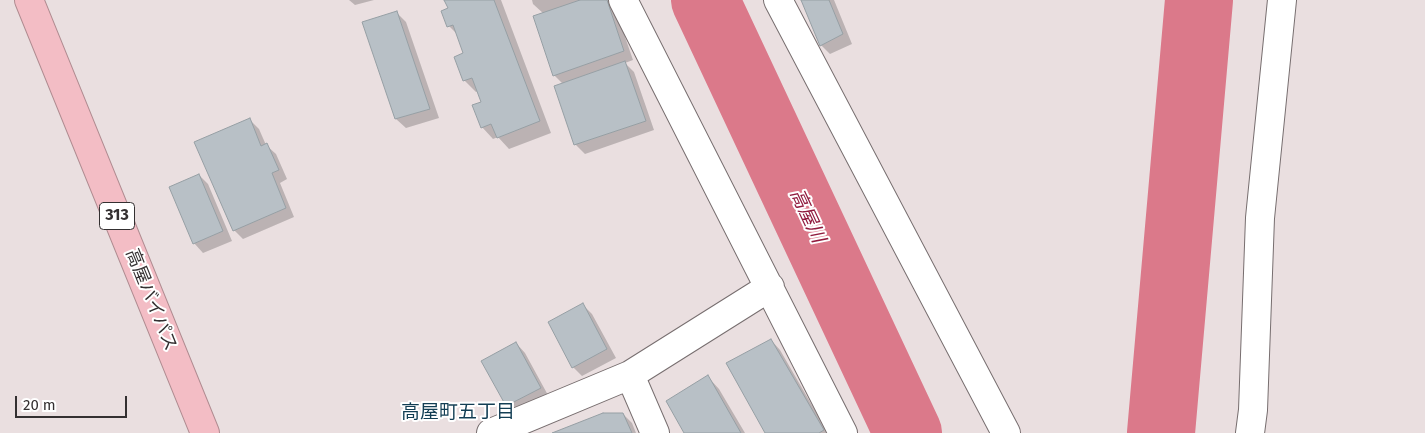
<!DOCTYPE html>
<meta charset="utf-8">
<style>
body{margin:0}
#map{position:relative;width:1425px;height:433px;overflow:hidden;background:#eadfe0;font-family:"Fira Sans",sans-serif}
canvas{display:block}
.scale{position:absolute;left:15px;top:396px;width:112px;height:22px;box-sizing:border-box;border:2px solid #343031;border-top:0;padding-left:6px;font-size:15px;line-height:18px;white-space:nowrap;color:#343031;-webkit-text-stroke:4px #fff;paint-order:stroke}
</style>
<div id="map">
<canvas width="1425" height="433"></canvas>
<div class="scale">20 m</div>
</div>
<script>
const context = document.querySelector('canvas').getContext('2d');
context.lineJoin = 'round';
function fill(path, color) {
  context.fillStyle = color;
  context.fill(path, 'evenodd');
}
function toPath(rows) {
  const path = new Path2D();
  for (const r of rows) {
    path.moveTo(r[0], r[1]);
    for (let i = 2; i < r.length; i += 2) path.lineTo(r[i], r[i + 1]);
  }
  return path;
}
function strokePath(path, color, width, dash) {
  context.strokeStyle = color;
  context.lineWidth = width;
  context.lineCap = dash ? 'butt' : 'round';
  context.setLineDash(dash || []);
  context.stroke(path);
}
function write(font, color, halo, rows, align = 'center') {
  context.font = font + ' "Fira Sans","Noto Sans JP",sans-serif';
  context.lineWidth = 4;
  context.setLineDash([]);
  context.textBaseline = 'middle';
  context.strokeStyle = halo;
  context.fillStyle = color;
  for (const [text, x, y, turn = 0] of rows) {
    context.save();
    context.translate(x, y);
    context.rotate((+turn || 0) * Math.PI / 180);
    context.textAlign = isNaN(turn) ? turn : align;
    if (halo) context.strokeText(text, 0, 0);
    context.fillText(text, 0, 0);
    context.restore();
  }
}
fill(toPath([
 [349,0,374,0,355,5],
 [446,0,501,0,551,133,509,149,498,137,493,139,482,127,483,102,478,91,476,92,464,80,465,54,458,35,449,26,449,9],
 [532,0,611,0,613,2,633,60,625,63,634,72,654,130,585,154,576,145,556,87,563,84,554,75,544,14,533,4],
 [802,0,834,0,852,44,830,54,821,45],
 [397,13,406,22,439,118,406,128,396,119,364,23],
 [250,120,259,129,266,145,276,154,287,179,280,183,294,217,243,239,234,230],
 [199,175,208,184,232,241,203,253,194,243],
 [583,305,592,314,616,358,582,376,573,367],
 [771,340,780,350,828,433,767,433],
 [516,343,525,353,549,397,516,415,507,406],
 [708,377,719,389,745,433,685,433],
 [623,414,632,423,636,433,555,433]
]), '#0003');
strokePath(toPath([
 [705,0,908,433],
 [1161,433,1199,0]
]), '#db798a', 68);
const building = toPath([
 [444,0,494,0,540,121,497,138,491,124,481,128,472,105,481,102,472,78,463,81,454,57,463,53,453,25,447,27,441,11,448,8,444,0],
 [580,0,607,0,624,51,553,76,533,16,580,0],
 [801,0,829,0,843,34,820,46,801,0],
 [397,11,430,109,395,119,362,22,397,11],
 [625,61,646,121,574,145,554,86,625,61],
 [250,118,261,146,267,143,279,170,272,173,286,208,233,231,194,142,250,118],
 [199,174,223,231,193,244,169,187,199,174],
 [583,303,607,349,572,368,548,322,583,303],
 [771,339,824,430,819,433,765,433,726,363,771,339],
 [516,342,541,388,506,406,481,361,516,342],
 [708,375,741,433,684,433,666,401,708,375],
 [603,413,623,413,632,433,552,433,603,413]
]);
fill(building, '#b8c0c6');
strokePath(building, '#969fa4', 1);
const street = toPath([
 [623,0,843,433],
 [778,0,1006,433],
 [630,375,655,433],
 [491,433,630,375,770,287],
 [1250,433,1253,410,1260,218,1282,0]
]);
const highway = toPath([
 [29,0,205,433]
]);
strokePath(street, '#776e6f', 30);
strokePath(highway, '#b08c91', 30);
strokePath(street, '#fff', 28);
strokePath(highway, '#f3bdc5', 28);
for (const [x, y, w] of [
 [117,216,35]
]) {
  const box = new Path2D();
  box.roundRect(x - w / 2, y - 13.5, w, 27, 4);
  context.fillStyle = '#fff';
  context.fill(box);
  strokePath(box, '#343031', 1);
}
write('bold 16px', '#343031', null, [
 ["313",117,216]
]);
write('18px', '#343031', '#fff', [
 ["高屋バイパス",151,300,68]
]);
write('italic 19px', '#901b3e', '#fff', [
 ["高屋川",807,216,65]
]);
write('19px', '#133e54', '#fff', [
 ["高屋町五丁目",458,413]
]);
</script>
